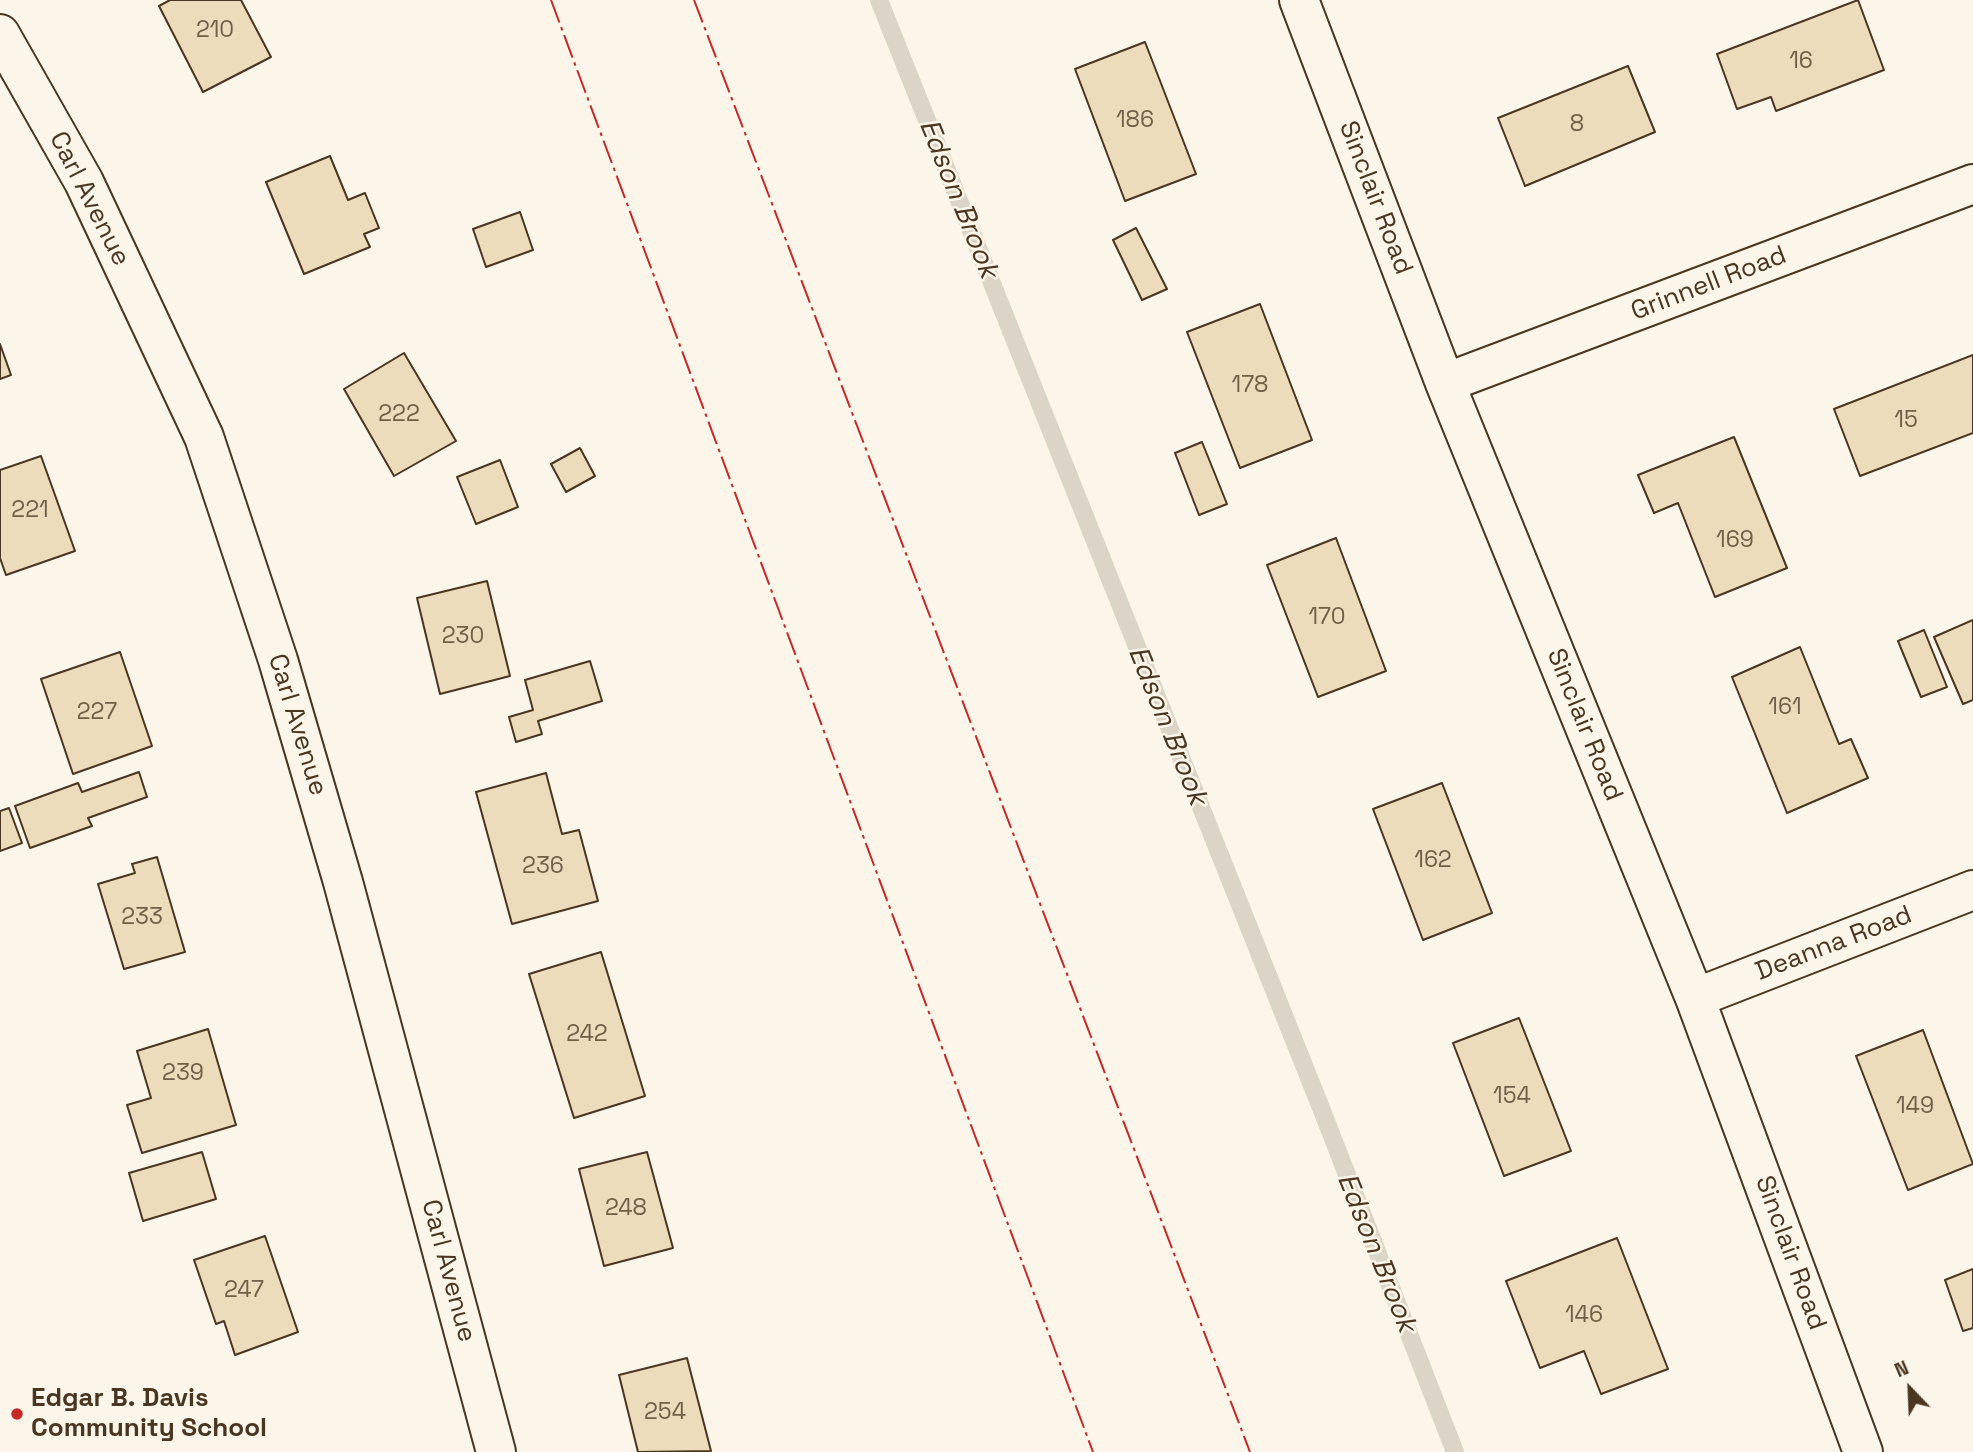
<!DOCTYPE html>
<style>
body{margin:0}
#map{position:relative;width:1973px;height:1452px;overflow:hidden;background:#fbf6e9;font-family:"Space Grotesk",sans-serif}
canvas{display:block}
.north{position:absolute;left:1875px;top:1354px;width:70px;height:70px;-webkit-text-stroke:5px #fbf6e9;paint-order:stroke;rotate:337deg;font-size:19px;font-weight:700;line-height:28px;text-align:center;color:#4a3520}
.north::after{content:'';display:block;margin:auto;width:24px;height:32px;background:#4a3520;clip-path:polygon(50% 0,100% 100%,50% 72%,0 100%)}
</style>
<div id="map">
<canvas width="1973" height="1452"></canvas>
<div class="north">N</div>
</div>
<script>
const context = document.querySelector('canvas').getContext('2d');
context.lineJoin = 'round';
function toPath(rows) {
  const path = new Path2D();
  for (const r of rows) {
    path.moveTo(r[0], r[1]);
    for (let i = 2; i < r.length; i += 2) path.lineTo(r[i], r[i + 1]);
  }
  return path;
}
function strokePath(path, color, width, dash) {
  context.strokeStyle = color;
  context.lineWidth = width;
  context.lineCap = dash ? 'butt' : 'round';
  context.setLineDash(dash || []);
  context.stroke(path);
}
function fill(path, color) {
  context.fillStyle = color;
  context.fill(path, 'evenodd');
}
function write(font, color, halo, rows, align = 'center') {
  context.font = font + ' "Space Grotesk",sans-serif';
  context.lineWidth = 5;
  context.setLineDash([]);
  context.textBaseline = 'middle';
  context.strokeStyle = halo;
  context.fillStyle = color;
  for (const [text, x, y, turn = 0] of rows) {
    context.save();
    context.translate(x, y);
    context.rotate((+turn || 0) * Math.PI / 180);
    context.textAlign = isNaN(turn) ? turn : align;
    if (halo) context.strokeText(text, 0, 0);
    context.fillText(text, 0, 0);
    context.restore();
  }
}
strokePath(toPath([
 [879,0,1323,1113,1455,1452]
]), '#dcd4c6', 18);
const building = toPath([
 [170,0,241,0,271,57,203,92,159,6,170,0],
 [1858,0,1884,70,1776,111,1771,97,1737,109,1717,54,1858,0],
 [1145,42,1196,174,1125,201,1075,69,1145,42],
 [1628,66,1655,132,1525,186,1498,118,1628,66],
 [330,156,348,200,365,193,379,228,364,234,370,247,304,274,266,182,330,156],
 [520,212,533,250,486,267,473,229,520,212],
 [1136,228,1167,289,1142,300,1113,240,1136,228],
 [1260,304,1312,440,1240,468,1187,332,1260,304],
 [0,344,11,375,0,379,0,344],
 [404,353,456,441,394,476,344,389,404,353],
 [1973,355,1973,433,1860,476,1834,409,1973,355],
 [1734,437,1787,568,1715,597,1678,503,1654,513,1638,475,1734,437],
 [1202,442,1227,504,1199,515,1175,453,1202,442],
 [580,448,595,476,566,492,551,464,580,448],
 [41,456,75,551,6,575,0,558,0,470,41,456],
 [500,460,518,507,476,524,457,477,500,460],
 [1336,538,1386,671,1318,697,1267,565,1336,538],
 [487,581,510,676,440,694,417,598,487,581],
 [1973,620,1973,700,1963,704,1934,637,1973,620],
 [1924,630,1947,687,1921,697,1898,641,1924,630],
 [1800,647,1839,744,1851,739,1868,778,1787,813,1732,677,1800,647],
 [120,652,152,746,73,774,41,679,120,652],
 [590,661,602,701,538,721,542,734,516,742,509,717,533,710,525,680,590,661],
 [139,772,147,797,88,818,92,826,30,848,15,806,78,783,82,792,139,772],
 [546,773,562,834,579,830,598,901,512,924,476,792,546,773],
 [1442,783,1492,913,1423,940,1373,809,1442,783],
 [9,808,22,843,0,851,0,811,9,808],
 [157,857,185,952,124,969,98,884,135,873,132,864,157,857],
 [601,952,645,1096,574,1118,529,974,601,952],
 [1519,1018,1571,1151,1504,1176,1453,1043,1519,1018],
 [208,1029,236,1125,142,1153,127,1105,151,1098,137,1051,208,1029],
 [1923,1030,1973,1164,1908,1190,1856,1056,1923,1030],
 [202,1152,216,1199,143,1221,129,1173,202,1152],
 [647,1152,673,1248,604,1266,579,1169,647,1152],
 [265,1236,298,1332,235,1355,224,1321,216,1324,194,1260,265,1236],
 [1617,1238,1668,1369,1601,1394,1584,1351,1540,1368,1506,1281,1617,1238],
 [1973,1269,1973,1328,1963,1331,1945,1280,1973,1269],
 [687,1358,711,1451,638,1452,619,1375,687,1358]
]);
fill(building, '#ecdcbc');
strokePath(building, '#4a3520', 2);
const minor = toPath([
 [1299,0,1445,383,1695,998,1863,1452],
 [0,34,84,182,204,437,278,660,343,882,496,1452],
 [1445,383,1973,184],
 [1695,998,1973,890]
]);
strokePath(minor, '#4a3520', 42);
strokePath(minor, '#fbf6e9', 38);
strokePath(toPath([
 [551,0,1093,1452],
 [694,0,1250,1452]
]), '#c62828', 2, [24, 5, 3.5, 5]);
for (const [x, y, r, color] of [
 [17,1414,7,"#c62828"]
]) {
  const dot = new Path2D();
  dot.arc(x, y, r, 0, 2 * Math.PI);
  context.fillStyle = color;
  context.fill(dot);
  strokePath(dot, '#fbf6e9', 2.5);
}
write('23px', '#725f47', null, [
 ["210",215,31],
 ["16",1801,62],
 ["186",1135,121],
 ["8",1577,125],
 ["178",1250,386],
 ["222",399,415],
 ["15",1906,421],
 ["221",30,511],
 ["169",1735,541],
 ["170",1327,618],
 ["230",463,637],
 ["161",1785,708],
 ["227",97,713],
 ["162",1433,861],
 ["236",543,867],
 ["233",142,918],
 ["242",587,1035],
 ["239",183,1074],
 ["154",1512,1097],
 ["149",1915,1107],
 ["248",626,1209],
 ["247",244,1291],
 ["146",1584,1316],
 ["254",665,1413]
]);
write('26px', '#4a3520', '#fbf6e9', [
 ["Sinclair Road",1375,198,69],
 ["Carl Avenue",89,199,63],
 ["Grinnell Road",1709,284,-21],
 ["Carl Avenue",297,725,73],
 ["Sinclair Road",1584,725,68],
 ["Deanna Road",1834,944,-21],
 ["Sinclair Road",1790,1253,70],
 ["Carl Avenue",448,1271,75]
]);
write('bold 26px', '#4a3520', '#fbf6e9', [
 ["Edgar B. Davis",31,1399],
 ["Community School",31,1429]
], 'left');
write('italic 28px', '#4a3520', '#fbf6e9', [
 ["Edson Brook",958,199,68],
 ["Edson Brook",1167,726,68],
 ["Edson Brook",1376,1253,68]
]);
</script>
